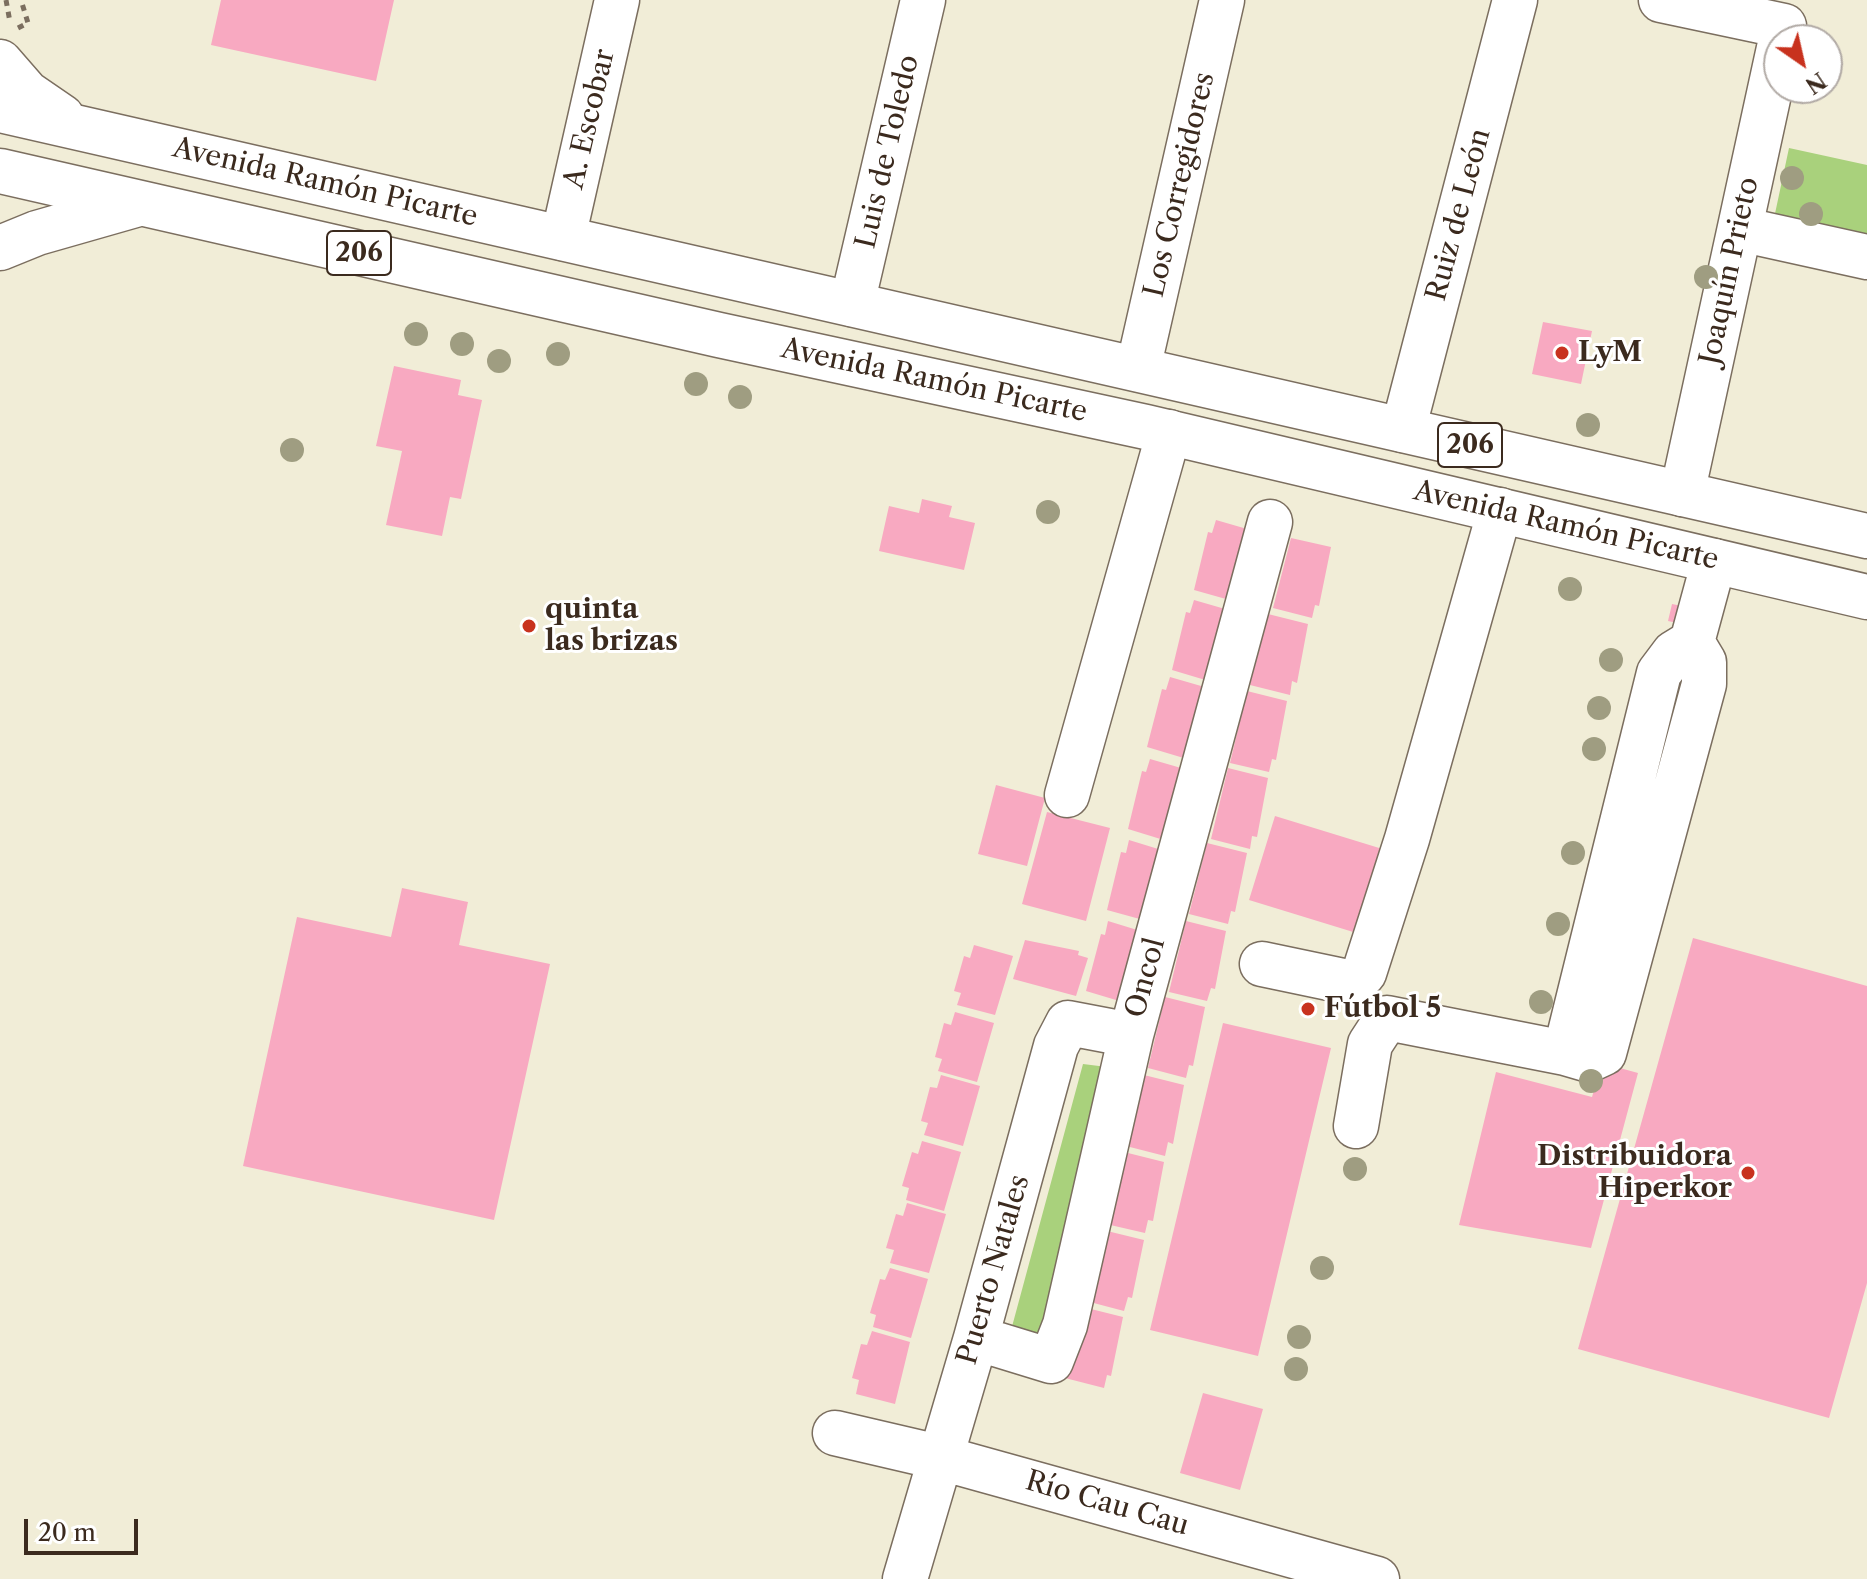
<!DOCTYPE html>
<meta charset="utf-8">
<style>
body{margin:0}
#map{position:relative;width:1867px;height:1579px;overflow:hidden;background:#f1edd7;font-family:"Libre Caslon Text",serif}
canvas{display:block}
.north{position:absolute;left:1763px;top:24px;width:80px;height:80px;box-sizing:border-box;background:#fff;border:2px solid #b1aaa5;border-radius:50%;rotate:146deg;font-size:22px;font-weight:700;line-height:32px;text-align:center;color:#3b2a1e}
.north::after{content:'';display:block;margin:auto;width:28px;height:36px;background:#c8321e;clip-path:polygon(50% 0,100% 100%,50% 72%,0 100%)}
.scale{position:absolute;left:24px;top:1519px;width:114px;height:36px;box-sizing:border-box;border:4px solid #3b2a1e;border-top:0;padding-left:10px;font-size:24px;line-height:28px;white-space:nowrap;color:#3b2a1e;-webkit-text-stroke:6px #fff;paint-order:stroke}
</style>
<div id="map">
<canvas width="1867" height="1579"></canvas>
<div class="north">N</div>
<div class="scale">20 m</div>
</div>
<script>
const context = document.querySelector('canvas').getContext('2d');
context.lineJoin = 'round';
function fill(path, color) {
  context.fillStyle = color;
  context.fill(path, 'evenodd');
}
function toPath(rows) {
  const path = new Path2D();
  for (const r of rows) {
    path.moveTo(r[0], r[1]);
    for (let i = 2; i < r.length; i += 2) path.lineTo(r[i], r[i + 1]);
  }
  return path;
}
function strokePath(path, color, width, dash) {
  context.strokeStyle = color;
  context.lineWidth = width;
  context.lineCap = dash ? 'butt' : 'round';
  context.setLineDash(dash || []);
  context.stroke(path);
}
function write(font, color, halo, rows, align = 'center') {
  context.font = font + ' "Libre Caslon Text",serif';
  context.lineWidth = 6;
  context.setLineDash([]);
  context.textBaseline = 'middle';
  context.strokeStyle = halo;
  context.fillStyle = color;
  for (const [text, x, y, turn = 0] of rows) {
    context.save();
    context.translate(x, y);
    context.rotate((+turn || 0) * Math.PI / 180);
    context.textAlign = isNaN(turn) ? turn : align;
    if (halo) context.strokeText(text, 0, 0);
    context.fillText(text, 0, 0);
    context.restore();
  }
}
fill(toPath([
 [1789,148,1867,165,1867,246,1773,223],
 [1083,1064,1115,1068,1046,1340,1010,1334]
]), '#a9d17c');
fill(toPath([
 [221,0,394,0,376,81,211,45],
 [1543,322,1592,331,1581,384,1532,374],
 [394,366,461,380,458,395,482,400,461,499,450,497,442,536,386,525,402,451,376,446],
 [922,499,952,506,949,517,975,523,964,570,879,551,889,506,919,513],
 [1216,520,1254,531,1233,601,1194,590,1208,532,1212,533],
 [1291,538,1331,547,1319,606,1315,605,1312,618,1273,608],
 [1194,600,1232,611,1212,682,1172,670,1186,612,1190,613],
 [1672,604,1710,612,1706,629,1668,621],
 [1268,614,1308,624,1297,683,1292,681,1290,695,1250,685],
 [1170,677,1208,688,1187,759,1147,747,1162,689,1166,690],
 [1247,691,1287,701,1276,760,1272,759,1269,772,1230,763],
 [1150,759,1188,770,1167,841,1128,829,1142,771,1146,772],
 [1228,768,1268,778,1257,837,1252,836,1250,849,1211,839],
 [996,785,1045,798,1027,866,978,854],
 [1047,812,1110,828,1086,921,1022,904],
 [1275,816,1389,851,1363,935,1249,900],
 [1129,840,1168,852,1147,921,1107,910,1121,852,1126,853],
 [1207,843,1247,853,1235,912,1231,911,1228,924,1189,914],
 [402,888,468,902,459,945,550,964,494,1220,243,1166,297,917,391,937],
 [1108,921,1147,933,1126,1003,1086,991,1101,934,1105,935],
 [1186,921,1226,931,1215,989,1211,988,1207,1001,1169,992],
 [1693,938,1867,986,1867,1283,1829,1418,1578,1349],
 [1025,940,1079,951,1078,955,1088,958,1076,996,1013,979],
 [974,945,1013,956,995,1015,957,1005,961,993,954,991,964,956,970,958],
 [1165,997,1205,1007,1193,1066,1189,1065,1186,1078,1148,1068],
 [955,1012,994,1023,977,1082,938,1071,942,1059,935,1057,944,1023,951,1025],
 [1223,1023,1331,1048,1258,1356,1150,1330],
 [1602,1063,1638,1073,1591,1248,1459,1225,1496,1072,1592,1097],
 [941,1075,980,1086,963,1146,924,1135,928,1123,921,1121,930,1087,937,1088],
 [1144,1075,1184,1085,1173,1144,1168,1142,1165,1156,1126,1146],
 [922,1141,961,1152,944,1211,906,1200,909,1188,902,1186,912,1152,918,1154],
 [1124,1152,1164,1162,1153,1221,1148,1220,1145,1233,1106,1224],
 [907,1203,946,1214,929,1273,890,1263,894,1250,886,1248,896,1214,903,1216],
 [1103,1230,1144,1240,1132,1298,1128,1297,1124,1311,1086,1301],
 [890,1268,928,1279,911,1338,873,1327,876,1315,870,1313,880,1279,885,1280],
 [1083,1307,1123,1317,1111,1376,1107,1375,1104,1388,1065,1378],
 [872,1331,910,1342,895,1404,856,1394,859,1380,852,1378,861,1344,867,1345],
 [1203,1393,1263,1409,1240,1490,1180,1473]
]), '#f8a9c1');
const minor = toPath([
 [1661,0,1784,26],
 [1740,229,1867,257],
 [563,238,617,0],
 [852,304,923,0],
 [1138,369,1222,0],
 [1403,430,1515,0],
 [1682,494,1779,48],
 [1692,642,1704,662,1704,684,1604,1053,1589,1060,1565,1053,1659,673,1674,653,1692,642,1714,561],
 [1067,795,1169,432],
 [1262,964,1348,982,1357,980,1364,973,1407,839,1500,510],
 [1356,1126,1370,1044,1387,1018,1565,1053],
 [976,1338,1051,1361,1065,1325,1131,1035,1270,522],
 [835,1433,938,1457,1377,1579],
 [905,1579,976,1338,1056,1046,1068,1023,1131,1035]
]);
const highway = toPath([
 [0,62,27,93,62,117],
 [0,110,1867,536],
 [0,171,719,335,1146,427,1867,597],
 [0,248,37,233,135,205]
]);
strokePath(minor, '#7b6e5f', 47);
strokePath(highway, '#7b6e5f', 47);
strokePath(toPath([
 [6,0,10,22],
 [18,28,28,23,21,0]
]), '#7b6e5f', 5, [6, 6]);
strokePath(minor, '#fff', 44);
strokePath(highway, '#fff', 44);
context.fillStyle = '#9f9d81';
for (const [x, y] of [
 [1792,178],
 [1811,214],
 [1706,277],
 [416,334],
 [462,344],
 [558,354],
 [499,361],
 [696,384],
 [740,397],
 [1588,425],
 [292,450],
 [1048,512],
 [1570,589],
 [1611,660],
 [1599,708],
 [1594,749],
 [1573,853],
 [1558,924],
 [1541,1002],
 [1591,1081],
 [1355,1169],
 [1322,1268],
 [1299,1337],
 [1296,1369]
]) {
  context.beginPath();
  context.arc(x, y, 12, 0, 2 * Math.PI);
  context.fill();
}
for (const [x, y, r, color] of [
 [1562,353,8,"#c8321e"],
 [529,626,8,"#c8321e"],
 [1308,1009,8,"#c8321e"],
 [1748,1173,8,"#c8321e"]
]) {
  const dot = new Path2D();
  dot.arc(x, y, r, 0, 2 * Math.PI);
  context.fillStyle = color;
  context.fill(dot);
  strokePath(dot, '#fff', 3);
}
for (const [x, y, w] of [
 [359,253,64],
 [1470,445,64]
]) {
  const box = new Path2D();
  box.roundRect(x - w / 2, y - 22, w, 44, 6);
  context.fillStyle = '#fff';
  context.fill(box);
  strokePath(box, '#3b2a1e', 2);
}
write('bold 26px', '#3b2a1e', null, [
 ["206",359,253],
 ["206",1470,445]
]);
write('28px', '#3b2a1e', '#fff', [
 ["A. Escobar",590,119,-77],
 ["Luis de Toledo",888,152,-77],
 ["Avenida Ramón Picarte",325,183,13],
 ["Los Corregidores",1180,185,-77],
 ["Ruiz de León",1459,215,-75],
 ["Joaquín Prieto",1730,271,-78],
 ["Avenida Ramón Picarte",934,381,12],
 ["Avenida Ramón Picarte",1566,526,13],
 ["Oncol",1146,978,-75],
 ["Puerto Natales",994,1270,-74],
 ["Río Cau Cau",1107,1504,16]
]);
write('bold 28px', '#3b2a1e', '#fff', [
 ["LyM",1578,353],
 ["quinta",545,610],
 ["las brizas",545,642],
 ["Fútbol 5",1324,1009],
 ["Distribuidora",1732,1157,"right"],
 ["Hiperkor",1732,1189,"right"]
], 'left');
</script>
